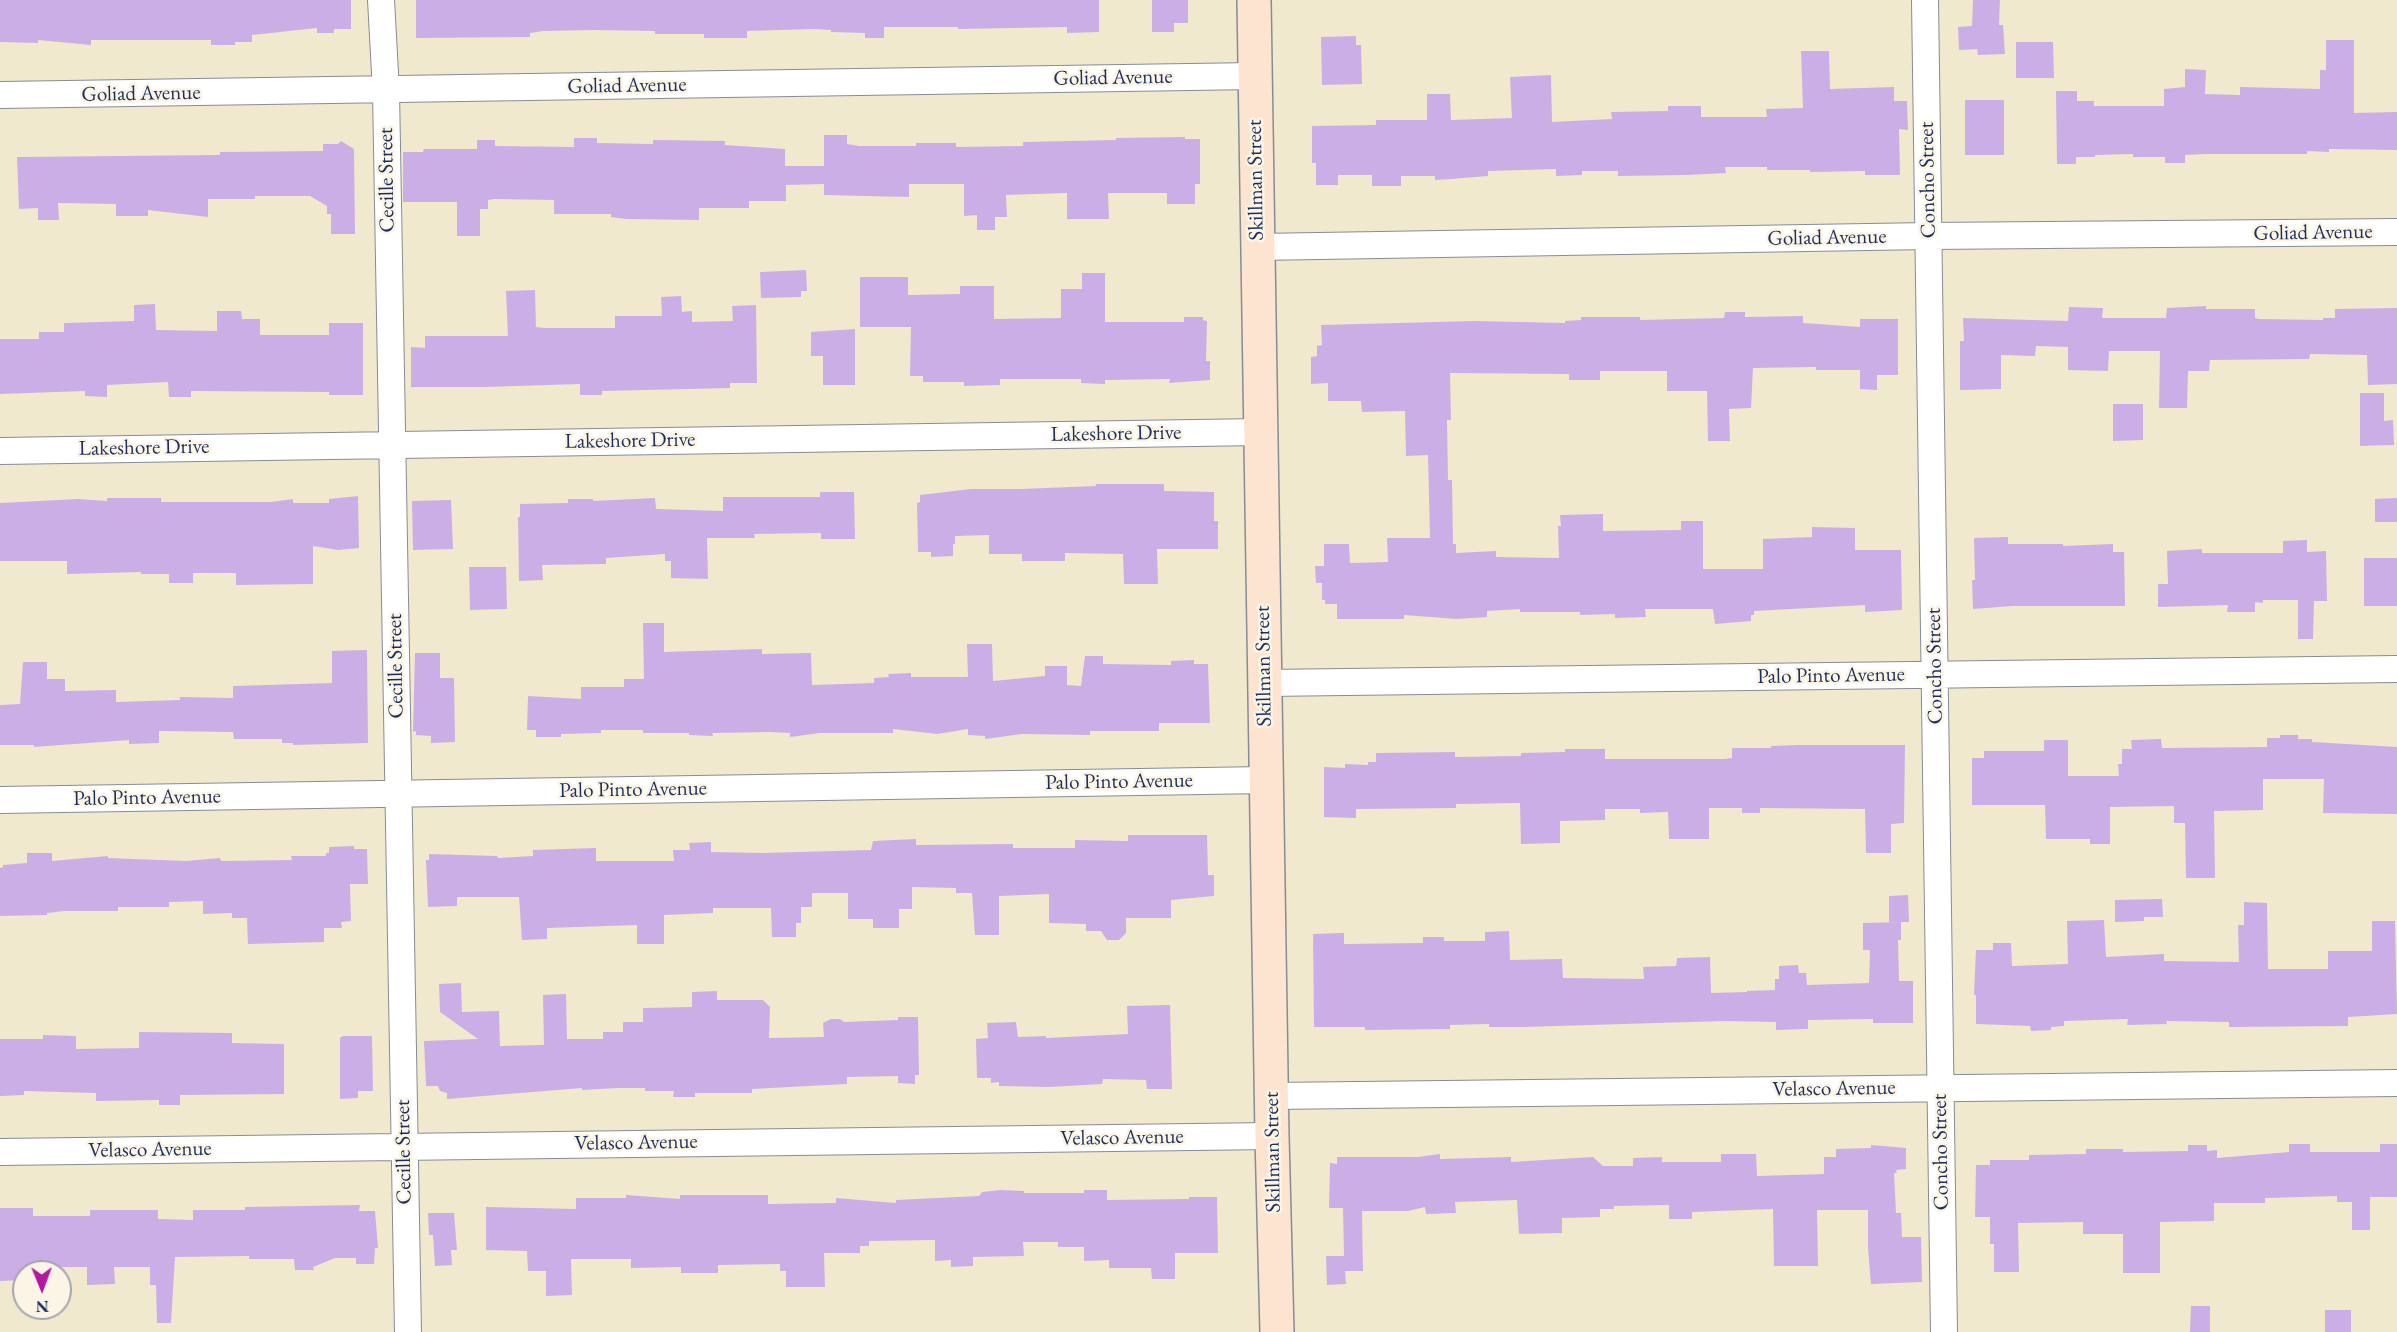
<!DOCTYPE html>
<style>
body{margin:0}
#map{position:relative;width:2397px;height:1332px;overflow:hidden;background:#f0e9cd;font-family:"EB Garamond",serif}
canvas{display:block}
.north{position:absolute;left:12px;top:1260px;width:60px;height:60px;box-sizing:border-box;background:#fcf5e5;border:2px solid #a2a6af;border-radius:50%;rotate:179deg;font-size:16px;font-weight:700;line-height:24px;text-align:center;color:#1b2f5e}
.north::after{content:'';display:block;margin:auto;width:21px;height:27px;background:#b5179e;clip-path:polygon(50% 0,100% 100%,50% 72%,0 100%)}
</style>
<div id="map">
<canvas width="2397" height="1332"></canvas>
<div class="north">N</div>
</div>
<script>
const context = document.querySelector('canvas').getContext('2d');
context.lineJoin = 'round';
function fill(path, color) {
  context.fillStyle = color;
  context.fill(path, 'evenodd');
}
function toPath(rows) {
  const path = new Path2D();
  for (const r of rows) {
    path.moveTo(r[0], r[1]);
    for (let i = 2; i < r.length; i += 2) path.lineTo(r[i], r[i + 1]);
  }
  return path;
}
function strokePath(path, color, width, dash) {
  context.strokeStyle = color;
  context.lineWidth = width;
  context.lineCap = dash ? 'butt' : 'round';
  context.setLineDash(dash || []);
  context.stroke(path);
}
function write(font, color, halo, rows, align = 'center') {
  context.font = font + ' "EB Garamond",serif';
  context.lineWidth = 5;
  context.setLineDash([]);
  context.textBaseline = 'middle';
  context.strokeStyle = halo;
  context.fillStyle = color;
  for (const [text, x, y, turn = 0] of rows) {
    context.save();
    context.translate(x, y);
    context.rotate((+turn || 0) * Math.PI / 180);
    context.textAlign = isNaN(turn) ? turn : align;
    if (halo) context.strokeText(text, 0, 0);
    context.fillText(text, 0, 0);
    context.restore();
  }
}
fill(toPath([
 [0,0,351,0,351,29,334,29,334,33,317,33,317,28,252,35,252,42,235,42,235,45,211,45,211,40,91,40,91,45,38,40,38,43,0,42],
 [416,0,1099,0,1099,32,1067,33,1067,27,958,29,958,27,884,27,884,38,865,38,865,33,831,32,831,30,813,29,747,31,747,38,704,38,704,34,655,34,655,31,594,30,543,31,530,33,530,37,416,38],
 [1152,0,1188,0,1188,23,1174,23,1174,32,1152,32],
 [1973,0,2000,0,1999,25,2003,25,2005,54,1978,55,1977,49,1959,50,1958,27,1972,26],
 [1356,36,1356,45,1361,45,1362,84,1322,85,1321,37],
 [2326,40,2354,40,2354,113,2397,112,2397,150,2329,149,2329,152,2307,151,2307,154,2205,154,2185,155,2185,163,2165,163,2165,157,2133,157,2133,154,2095,155,2095,157,2076,157,2076,164,2057,164,2056,91,2077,91,2077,101,2094,101,2094,106,2164,106,2164,89,2185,87,2185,69,2206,70,2205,94,2240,95,2240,87,2320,89,2320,70,2326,70],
 [2016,42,2053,42,2054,78,2016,78],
 [1801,51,1829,51,1830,89,1894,87,1894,101,1907,101,1908,130,1899,129,1900,175,1865,175,1865,171,1810,172,1810,170,1767,170,1767,167,1725,167,1726,173,1687,175,1618,176,1618,171,1582,171,1582,175,1556,176,1556,169,1488,171,1488,176,1451,179,1435,180,1435,176,1401,176,1401,186,1372,186,1372,175,1338,175,1338,185,1316,185,1316,163,1312,163,1312,126,1376,125,1376,120,1427,120,1427,94,1450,94,1451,120,1512,118,1510,77,1551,75,1552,122,1612,119,1611,112,1668,111,1668,106,1701,106,1701,117,1767,117,1766,109,1803,108],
 [1965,100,2004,100,2004,155,1965,155],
 [824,135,847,135,847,144,859,146,916,146,916,143,956,143,956,147,1023,146,1023,142,1116,140,1116,138,1185,137,1185,139,1200,139,1200,184,1195,184,1195,204,1167,204,1167,193,1108,193,1109,219,1067,219,1067,193,1006,195,1007,217,995,217,995,230,977,230,977,215,964,216,964,184,909,184,909,197,824,195,824,184,786,185,786,201,749,201,749,208,699,208,699,220,626,219,611,217,611,214,554,214,554,200,494,199,488,200,488,209,480,209,480,236,457,236,457,202,403,202,403,152,423,152,424,149,477,149,477,140,495,140,495,146,574,147,574,138,597,138,597,143,653,144,653,140,725,141,725,145,785,149,785,166,824,166],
 [341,141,354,149,355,234,331,234,331,214,327,214,327,206,310,196,255,196,255,199,208,199,208,217,148,210,148,216,116,216,116,204,58,203,59,220,38,220,38,208,19,209,17,157,220,155,220,152,323,151,323,144,338,144],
 [806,270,807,291,801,291,801,297,761,298,760,272],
 [1082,273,1105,273,1105,322,1184,322,1184,317,1203,317,1203,320,1207,321,1206,361,1210,361,1210,380,1169,383,1170,379,1105,380,1105,384,1081,383,1081,379,1000,379,1000,385,964,386,964,382,923,382,923,376,910,376,911,327,860,327,860,277,908,277,908,295,960,294,960,286,994,286,994,319,1061,318,1061,289,1082,289],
 [535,290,536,327,544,328,615,328,615,316,662,316,661,297,681,296,682,312,692,311,692,322,733,321,732,306,756,305,757,383,730,383,730,388,602,391,602,395,580,395,580,384,485,387,411,387,411,347,425,348,425,336,508,336,506,291],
 [155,304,156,330,217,331,217,311,241,311,242,319,260,319,260,335,329,335,329,323,363,323,363,395,329,395,329,392,191,391,191,397,169,397,168,382,107,385,107,397,85,396,85,391,0,394,0,339,39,339,39,332,64,332,64,323,134,321,134,305],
 [2206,306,2206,309,2255,309,2255,318,2259,319,2323,320,2323,318,2335,318,2335,309,2397,308,2397,384,2368,385,2367,355,2310,354,2309,359,2210,360,2209,371,2188,371,2187,408,2159,408,2160,351,2109,351,2108,371,2068,370,2068,347,2036,346,2035,356,2001,355,2001,389,1960,390,1960,341,1964,341,1963,318,2068,321,2069,307,2103,308,2102,318,2166,318,2167,308],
 [1725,312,1745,312,1745,317,1803,316,1803,323,1860,327,1860,319,1898,319,1898,375,1877,375,1877,390,1860,389,1860,370,1816,370,1816,367,1753,368,1751,408,1729,409,1730,441,1708,441,1707,391,1667,391,1667,371,1600,371,1600,380,1569,380,1569,374,1450,373,1451,420,1447,420,1448,480,1452,480,1453,544,1456,544,1456,553,1496,551,1496,557,1559,558,1558,526,1561,526,1560,515,1603,514,1603,531,1681,530,1681,521,1703,521,1703,569,1763,569,1763,539,1812,537,1812,527,1855,528,1855,550,1901,550,1902,610,1865,612,1865,605,1754,611,1754,615,1751,615,1751,621,1715,624,1713,609,1645,609,1646,617,1615,618,1615,614,1580,615,1580,612,1520,612,1520,609,1487,611,1487,617,1457,619,1404,615,1404,619,1337,619,1337,604,1325,604,1325,600,1322,600,1322,583,1316,583,1315,566,1324,566,1324,544,1349,544,1350,563,1388,562,1387,538,1430,538,1428,455,1406,456,1405,411,1362,412,1361,401,1328,401,1328,383,1311,384,1311,357,1317,356,1317,346,1322,345,1321,325,1474,321,1565,323,1565,321,1581,320,1581,317,1640,317,1640,320,1724,318],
 [855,329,855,385,823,385,823,356,811,356,811,332],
 [2360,393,2384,393,2384,421,2393,420,2394,445,2360,446],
 [2113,404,2143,404,2143,440,2113,441],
 [1096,484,1164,484,1164,491,1214,492,1214,521,1218,521,1218,549,1157,549,1158,584,1124,584,1123,554,1065,553,1065,561,1022,561,1022,554,989,554,989,535,955,536,955,544,953,544,953,556,931,557,931,552,918,552,917,503,920,502,920,495,971,489,1021,489,1096,486],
 [820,492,854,492,855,539,821,539,821,533,754,534,755,538,707,538,708,579,671,578,671,561,665,561,665,554,606,558,606,564,542,565,543,580,519,581,518,517,520,517,520,504,568,503,568,499,593,499,593,501,655,498,656,509,723,511,723,497,820,497],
 [358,496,359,548,338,550,313,546,313,584,236,585,236,573,193,573,193,583,169,583,169,574,141,574,141,572,67,574,67,561,0,561,0,503,78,499,107,501,107,498,161,498,161,502,271,502,293,499,293,503,329,503,329,499],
 [2397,498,2397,522,2375,522,2375,499],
 [451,500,453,549,413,550,412,501],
 [2008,537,2008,544,2063,544,2063,546,2113,544,2113,552,2124,552,2125,606,2012,606,1973,609,1972,580,1975,580,1974,538],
 [2307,540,2307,552,2326,551,2327,601,2314,601,2313,639,2298,639,2298,600,2263,600,2263,603,2255,602,2255,612,2227,612,2228,605,2158,607,2158,584,2168,584,2167,551,2202,549,2202,553,2283,553,2283,541],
 [2364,558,2397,558,2397,606,2364,606],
 [469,567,506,567,507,609,470,610],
 [643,623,664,623,664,652,762,649,762,654,811,653,812,685,874,683,874,678,889,677,888,674,911,673,911,677,968,677,967,644,992,644,993,681,1045,676,1045,666,1067,666,1067,685,1081,686,1085,656,1103,656,1103,664,1171,665,1171,661,1194,660,1194,664,1208,664,1210,723,1159,723,1159,731,1090,731,1090,735,1022,734,985,739,985,736,968,735,968,729,937,734,893,729,893,733,820,733,790,737,790,733,770,732,712,733,713,736,689,735,689,733,643,733,643,730,601,730,601,733,561,734,561,737,536,737,536,730,527,730,528,696,581,699,581,687,624,687,624,679,644,679],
 [367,650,368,743,293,745,293,743,282,743,282,739,234,739,233,732,159,731,159,743,129,744,129,740,34,747,34,745,0,745,0,705,20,704,23,662,47,662,47,679,65,679,65,691,116,690,116,702,180,700,180,697,233,698,233,686,332,683,332,651],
 [415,653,440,653,440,678,454,678,455,742,431,743,431,736,416,735,416,731,413,732],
 [2280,735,2298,735,2298,739,2312,739,2312,742,2397,747,2397,814,2323,813,2324,779,2263,779,2263,810,2214,811,2215,878,2186,878,2185,823,2174,823,2174,806,2110,807,2110,844,2090,844,2090,839,2046,839,2045,805,1972,805,1972,758,1984,758,1984,751,2044,751,2044,740,2068,740,2068,776,2119,776,2118,764,2122,764,2122,749,2132,749,2131,740,2161,739,2162,748,2267,747,2267,738,2280,738],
 [1799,745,1905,745,1904,823,1891,824,1891,853,1866,853,1865,809,1760,808,1760,813,1742,813,1742,808,1709,808,1709,839,1669,839,1668,812,1640,813,1640,809,1605,809,1605,820,1560,821,1560,843,1521,844,1520,803,1456,804,1456,808,1356,809,1356,818,1324,817,1324,767,1345,768,1345,764,1368,765,1368,762,1376,762,1376,753,1455,752,1455,757,1521,756,1521,753,1565,752,1565,749,1605,749,1605,759,1724,759,1732,758,1732,748,1771,748,1771,746],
 [1128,835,1207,835,1208,875,1214,875,1214,896,1171,900,1171,918,1126,918,1126,933,1119,940,1107,940,1101,931,1086,931,1086,924,1049,923,1049,894,999,896,999,935,975,935,972,893,956,893,956,888,912,887,912,909,899,909,899,928,873,928,873,919,848,919,848,893,812,893,812,907,801,907,801,923,796,923,796,937,772,937,771,908,713,908,713,913,664,915,664,944,637,944,637,925,547,928,547,939,522,940,519,897,457,897,457,906,428,907,426,860,429,860,429,854,497,856,498,858,533,856,533,850,596,848,596,861,674,861,673,850,690,850,689,843,711,842,711,852,764,853,871,850,873,841,916,839,916,845,1013,844,1013,848,1075,848,1075,840,1128,841],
 [354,846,354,849,367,849,368,884,350,884,351,921,341,922,342,928,324,928,324,942,248,944,247,918,232,918,232,913,203,914,203,901,169,902,169,907,118,907,118,911,64,911,47,913,47,915,0,916,0,868,3,867,3,865,27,863,27,853,52,853,52,861,108,856,108,858,186,861,220,858,221,861,292,860,291,856,326,856,326,853,329,853,329,847],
 [1908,895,1909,922,1889,922,1889,896],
 [2162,899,2163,917,2144,917,2144,921,2115,922,2115,900],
 [2244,902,2267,903,2268,969,2328,969,2328,951,2372,951,2372,921,2395,921,2397,1014,2348,1017,2348,1026,2229,1027,2229,1022,2166,1021,2167,1024,2127,1025,2128,1019,2064,1021,2064,1026,2051,1027,2051,1030,2031,1031,2030,1026,1976,1024,1976,995,1974,995,1976,950,1993,950,1993,943,2011,943,2012,966,2068,964,2067,921,2104,920,2106,957,2164,954,2164,961,2239,962,2238,925,2244,925],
 [1901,922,1901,940,1898,940,1899,981,1913,981,1913,1023,1873,1023,1873,1019,1808,1020,1808,1029,1776,1030,1776,1022,1723,1021,1524,1027,1489,1027,1489,1024,1450,1025,1450,1029,1365,1030,1365,1027,1314,1027,1313,934,1344,933,1344,944,1423,943,1423,937,1444,937,1444,941,1485,941,1485,932,1509,931,1510,960,1562,959,1563,978,1644,979,1643,967,1676,966,1677,958,1710,957,1711,993,1747,992,1747,991,1775,990,1775,979,1779,979,1779,966,1798,965,1799,973,1806,973,1807,985,1869,983,1870,950,1863,950,1863,923],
 [461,983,462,1012,499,1011,500,1046,544,1045,543,995,566,994,567,1039,603,1039,603,1032,623,1032,623,1022,643,1022,643,1008,692,1007,692,992,717,991,717,1000,763,1000,770,1007,769,1038,824,1037,823,1023,831,1019,840,1019,844,1022,898,1020,898,1017,918,1017,919,1075,915,1075,915,1084,898,1083,898,1076,847,1077,847,1084,752,1089,752,1093,695,1093,695,1097,673,1097,674,1091,645,1091,645,1088,618,1088,582,1090,582,1088,447,1099,447,1093,440,1091,438,1086,426,1086,424,1041,478,1039,440,1012,439,984],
 [1170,1005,1172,1089,1147,1089,1146,1080,1103,1079,1102,1084,1049,1087,999,1086,999,1082,991,1083,991,1078,977,1078,976,1039,988,1038,987,1023,1016,1022,1018,1037,1046,1036,1046,1038,1128,1034,1127,1006],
 [139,1032,232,1033,232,1043,284,1044,284,1094,180,1095,180,1105,159,1105,159,1100,96,1101,96,1093,24,1091,24,1095,0,1096,0,1039,43,1039,43,1035,76,1036,76,1049,139,1048],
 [343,1036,372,1036,373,1091,358,1091,358,1098,340,1099,340,1038],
 [2289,1144,2310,1144,2310,1152,2380,1152,2380,1144,2397,1144,2397,1197,2370,1197,2370,1230,2352,1230,2352,1202,2337,1202,2337,1196,2265,1198,2265,1203,2214,1203,2214,1221,2160,1222,2160,1273,2123,1273,2123,1234,2083,1234,2083,1222,2018,1223,2019,1272,1994,1272,1994,1244,1990,1244,1990,1217,1975,1217,1976,1165,1990,1165,1990,1160,2029,1160,2029,1155,2086,1154,2086,1149,2123,1149,2123,1152,2188,1151,2188,1145,2207,1145,2207,1151,2217,1150,2217,1158,2289,1152],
 [1871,1145,1906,1148,1906,1169,1896,1170,1897,1173,1894,1173,1896,1213,1901,1213,1902,1237,1921,1237,1922,1282,1871,1284,1868,1249,1868,1210,1817,1210,1818,1266,1774,1266,1773,1209,1692,1212,1692,1219,1669,1219,1669,1205,1614,1206,1614,1209,1600,1209,1600,1217,1562,1218,1562,1233,1519,1234,1517,1200,1455,1202,1456,1213,1426,1214,1425,1207,1408,1211,1362,1211,1363,1271,1345,1271,1346,1284,1327,1285,1326,1256,1344,1256,1343,1208,1329,1208,1330,1163,1337,1164,1337,1157,1418,1157,1440,1154,1440,1159,1511,1157,1511,1162,1593,1157,1603,1166,1633,1166,1633,1158,1662,1157,1662,1162,1721,1162,1721,1154,1756,1154,1757,1176,1824,1174,1824,1157,1836,1157,1836,1149,1871,1148],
 [1001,1190,1024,1191,1024,1193,1084,1193,1084,1190,1107,1190,1107,1200,1189,1199,1189,1197,1217,1197,1218,1253,1175,1253,1175,1279,1152,1279,1151,1268,1109,1268,1109,1260,1084,1261,1084,1247,1058,1247,1058,1242,1023,1242,1024,1256,973,1257,973,1266,951,1267,951,1260,935,1261,935,1240,869,1241,869,1246,860,1246,860,1253,824,1253,825,1287,786,1287,786,1271,780,1271,780,1264,718,1265,718,1273,681,1273,681,1267,631,1268,631,1259,571,1259,572,1295,546,1296,546,1271,528,1271,527,1251,486,1250,486,1207,576,1209,576,1198,626,1198,626,1195,680,1199,680,1195,768,1195,768,1204,836,1203,836,1198,896,1203,896,1200,979,1196,982,1192],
 [360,1205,359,1211,375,1211,378,1248,375,1248,374,1264,356,1264,356,1258,335,1258,313,1267,314,1270,295,1270,294,1259,249,1259,249,1256,175,1257,171,1323,157,1323,156,1285,150,1285,150,1267,114,1267,115,1284,87,1285,87,1267,33,1267,33,1272,24,1272,24,1280,0,1281,0,1208,33,1208,33,1216,90,1216,90,1210,158,1210,158,1219,193,1220,193,1210,245,1210,245,1207],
 [428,1213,454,1213,457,1250,451,1250,452,1265,435,1266,433,1235,429,1235],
 [2191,1306,2210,1306,2210,1332,2190,1332],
 [2325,1310,2351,1310,2351,1332,2325,1332]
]), '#ccaee7');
const minor = toPath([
 [381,0,386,91,408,1332],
 [1925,0,1944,1332],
 [0,95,1255,76],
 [1257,247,1929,236,2397,232],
 [0,451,1261,432],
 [1265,683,2397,669],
 [0,800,1266,780],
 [1271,1096,2397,1083],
 [0,1152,1272,1136]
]);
const secondary = toPath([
 [1254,0,1272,1136,1277,1332]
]);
strokePath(minor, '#868c96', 28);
strokePath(secondary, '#868c96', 36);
strokePath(minor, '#fff', 26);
strokePath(secondary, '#fde4d0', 33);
write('21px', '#1b2f5e', '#fcf5e5', [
 ["Goliad Avenue",1113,78,-1],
 ["Goliad Avenue",627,86,-1],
 ["Goliad Avenue",141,94,-1],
 ["Cecille Street",387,180,-91],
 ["Skillman Street",1256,180,-91],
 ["Concho Street",1928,180,-91],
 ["Goliad Avenue",2313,233,-1],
 ["Goliad Avenue",1827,238,-1],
 ["Lakeshore Drive",1116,434,-1],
 ["Lakeshore Drive",630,441,-1],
 ["Lakeshore Drive",144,448,-1],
 ["Cecille Street",396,666,-91],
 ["Skillman Street",1264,666,-91],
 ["Concho Street",1935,666,-91],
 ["Palo Pinto Avenue",1831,676,-1],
 ["Palo Pinto Avenue",1119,782,-1],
 ["Palo Pinto Avenue",633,790,-1],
 ["Palo Pinto Avenue",147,798,-1],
 ["Velasco Avenue",1834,1089,-1],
 ["Velasco Avenue",1122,1138,-1],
 ["Velasco Avenue",636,1143,-1],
 ["Velasco Avenue",150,1150,-1],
 ["Cecille Street",404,1152,-91],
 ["Skillman Street",1273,1152,-91],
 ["Concho Street",1941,1152,-91]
]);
</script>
